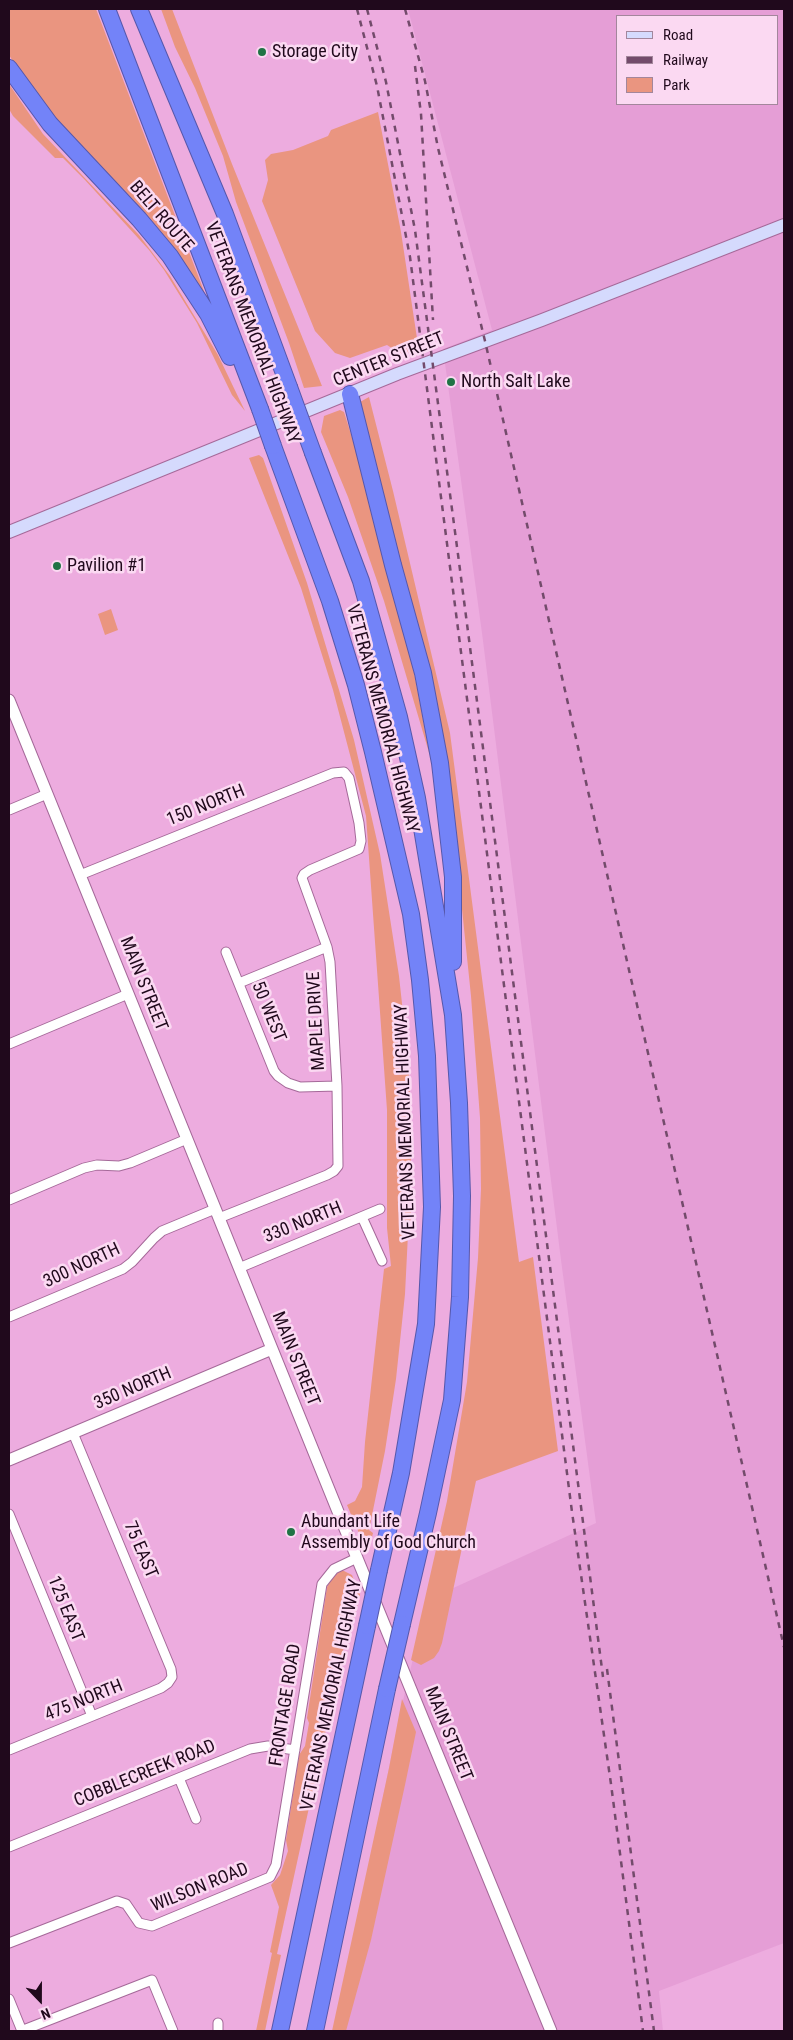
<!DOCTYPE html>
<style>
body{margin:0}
#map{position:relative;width:793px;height:2040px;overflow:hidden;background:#edacdf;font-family:"Roboto Condensed",sans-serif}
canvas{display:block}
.frame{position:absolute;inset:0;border:10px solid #20091c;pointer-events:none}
.legend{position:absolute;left:616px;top:15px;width:162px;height:90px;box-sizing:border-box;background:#fbd9f2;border:1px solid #a3869c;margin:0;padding:6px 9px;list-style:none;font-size:15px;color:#20091c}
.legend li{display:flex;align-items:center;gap:10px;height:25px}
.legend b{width:25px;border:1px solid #a3869c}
.north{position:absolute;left:15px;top:1975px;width:50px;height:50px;-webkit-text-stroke:4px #fbd9f2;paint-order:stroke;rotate:158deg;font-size:14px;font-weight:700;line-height:20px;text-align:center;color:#20091c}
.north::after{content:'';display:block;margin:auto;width:18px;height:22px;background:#20091c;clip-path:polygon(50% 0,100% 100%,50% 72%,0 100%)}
</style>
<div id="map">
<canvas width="793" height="2040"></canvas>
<div class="frame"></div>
<ul class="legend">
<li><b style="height:6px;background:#d5dafd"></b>Road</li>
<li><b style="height:6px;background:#734b6b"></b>Railway</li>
<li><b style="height:14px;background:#ea9580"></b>Park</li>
</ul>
<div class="north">N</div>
</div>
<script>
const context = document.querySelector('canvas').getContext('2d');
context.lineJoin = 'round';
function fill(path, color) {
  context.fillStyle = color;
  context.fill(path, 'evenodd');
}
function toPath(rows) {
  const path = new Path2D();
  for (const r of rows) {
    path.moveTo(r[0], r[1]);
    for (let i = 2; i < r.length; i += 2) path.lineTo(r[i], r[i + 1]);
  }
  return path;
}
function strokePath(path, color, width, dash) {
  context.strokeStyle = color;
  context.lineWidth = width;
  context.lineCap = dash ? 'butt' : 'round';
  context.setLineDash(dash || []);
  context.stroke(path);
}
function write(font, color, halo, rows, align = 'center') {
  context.font = font + ' "Roboto Condensed",sans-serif';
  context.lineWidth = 5;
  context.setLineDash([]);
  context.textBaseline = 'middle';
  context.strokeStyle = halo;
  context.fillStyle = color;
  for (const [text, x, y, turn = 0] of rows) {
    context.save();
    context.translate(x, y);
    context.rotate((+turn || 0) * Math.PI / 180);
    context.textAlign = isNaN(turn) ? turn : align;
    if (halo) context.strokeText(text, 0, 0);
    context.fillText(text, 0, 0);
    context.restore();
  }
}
fill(toPath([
 [408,9,784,9,784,1943,659,1991,663,2031,335,2031,401,1709,427,1600,596,1523,561,1260,482,633,443,349,492,330],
 [617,16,777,16,777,104,617,104]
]), '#e59ed6');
fill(toPath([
 [9,9,96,9,207,299,48,111,18,69,9,55],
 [161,9,172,9,232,164,322,386,304,388,289,343,236,202,223,156,195,88,175,47],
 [9,84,43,134,139,235,170,276,218,355,245,411,232,395,197,323,164,270,149,250,85,180,63,158,55,158,13,116,9,109],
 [378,112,401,232,418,345,398,361,393,349,387,345,350,358,335,353,315,331,262,201,268,180,265,160,271,154,293,150,328,136,331,130],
 [369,397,393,491,450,733,519,1262,533,1257,558,1451,476,1481,442,1643,439,1651,434,1658,421,1665,411,1660,447,1501,467,1382,478,1258,481,1189,480,1118,471,996,459,880,360,402],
 [340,410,344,412,364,476,412,662,430,756,384,601,348,497,321,432,324,416],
 [259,455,263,458,307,583,354,740,380,854,399,976,405,1031,405,1064,409,1073,411,1117,411,1233,408,1234,405,1294,396,1379,385,1451,369,1530,373,1533,369,1550,367,1552,347,1505,355,1501,362,1487,365,1442,384,1269,391,1266,387,1228,387,1110,366,816,333,690,301,588,249,458],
 [111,609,118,630,105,635,98,614],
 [342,1570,352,1575,360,1595,354,1618,348,1628,331,1707,277,1954,281,1955,265,2031,256,2031,272,1953,270,1952,279,1907,271,1885,280,1875,288,1851,286,1840,299,1755,305,1746,309,1723,307,1718,327,1587,333,1576],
 [402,1699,416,1732,405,1785,371,1940,346,2031,332,2031,389,1768]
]), '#ea9580');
const minor = toPath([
 [9,810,47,794],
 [80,875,333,773,344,772,349,778,359,823,361,841,359,849,310,870,304,874,302,878,327,947,330,962,337,1086,338,1166,334,1171,327,1175,219,1218],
 [226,952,274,1071,278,1076,288,1083,300,1087,337,1086],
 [239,983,327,947],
 [9,1044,128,994],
 [9,1200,84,1168,97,1165,119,1166,130,1163,187,1139],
 [362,1217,382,1261],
 [239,1268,380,1209],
 [9,1317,123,1269,132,1262,154,1238,162,1231,215,1209],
 [9,1514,92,1716],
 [9,1750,161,1688,168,1683,172,1677,171,1669,73,1433],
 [179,1778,196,1819],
 [9,1847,250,1749,268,1746,295,1750],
 [9,1943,117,1901,126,1904,139,1923,152,1926,270,1877,276,1865,322,1584,334,1569,357,1558],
 [9,1999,22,2031],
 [21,2031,152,1980,173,2031],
 [218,2031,218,2023]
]);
const tertiary = toPath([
 [9,700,341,1519,551,2031],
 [9,1460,272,1349]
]);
const secondary = toPath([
 [9,532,397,374,542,320,784,225]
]);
const motorway = toPath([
 [107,9,260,409],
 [139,9,225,214,289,387],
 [9,68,50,124,139,219,170,256,208,314,230,357],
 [350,394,393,565,423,673,440,763,453,877,453,962],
 [273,446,330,601,356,685,373,752,411,914,420,980,427,1056,432,1207,426,1324,401,1473,379,1570],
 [313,453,361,581,399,717,417,798,453,1015,459,1103,462,1196,460,1297,452,1400,428,1513,402,1624],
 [280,2031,367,1626],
 [315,2031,387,1689]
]);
strokePath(minor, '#a56999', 11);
strokePath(tertiary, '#a56999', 13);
strokePath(secondary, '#a56999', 14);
strokePath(motorway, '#5658ab', 18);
strokePath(minor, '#fff', 9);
strokePath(tertiary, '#fff', 11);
strokePath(secondary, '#d5dafd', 12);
strokePath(motorway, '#7383f8', 16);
strokePath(toPath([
 [357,9,377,86,410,257,572,1512,611,1784,643,2031],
 [367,9,386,82,415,230,459,562,603,1677],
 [405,9,425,81,438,148,485,341,784,1647],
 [415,66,421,114,433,320],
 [607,1669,654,2031]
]), '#734b6b', 2.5, [6, 6]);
const motorwayBridge = toPath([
 [289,387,313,453],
 [260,409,273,446],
 [367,1626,379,1570],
 [387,1689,402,1624]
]);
strokePath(motorwayBridge, '#5658ab', 18, []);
strokePath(motorwayBridge, '#7383f8', 16);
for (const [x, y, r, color] of [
 [262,52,5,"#207345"],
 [451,382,5,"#207345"],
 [57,566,5,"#207345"],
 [291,1532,5,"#207345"]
]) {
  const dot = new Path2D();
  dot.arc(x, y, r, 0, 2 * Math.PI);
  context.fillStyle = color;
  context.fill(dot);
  strokePath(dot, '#fbd9f2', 2);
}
write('18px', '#20091c', '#fbd9f2', [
 ["Storage City",272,52],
 ["North Salt Lake",461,382],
 ["Pavilion #1",67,566],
 ["Abundant Life",301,1522],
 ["Assembly of God Church",301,1543]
], 'left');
write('18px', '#20091c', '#fbd9f2', [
 ["BELT ROUTE",161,217,49],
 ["VETERANS MEMORIAL HIGHWAY",252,333,69],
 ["CENTER STREET",389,360,-22],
 ["VETERANS MEMORIAL HIGHWAY",382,719,75],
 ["150 NORTH",206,806,-22],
 ["MAIN STREET",143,984,68],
 ["50 WEST",268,1012,68],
 ["MAPLE DRIVE",317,1021,-93],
 ["VETERANS MEMORIAL HIGHWAY",406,1122,-92],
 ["330 NORTH",303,1223,-22],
 ["300 NORTH",82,1266,-25],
 ["MAIN STREET",295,1359,68],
 ["350 NORTH",133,1389,-23],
 ["75 EAST",140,1550,67],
 ["125 EAST",65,1609,68],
 ["VETERANS MEMORIAL HIGHWAY",332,1695,-78],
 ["475 NORTH",84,1701,-22],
 ["FRONTAGE ROAD",286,1705,-81],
 ["MAIN STREET",448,1734,68],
 ["COBBLECREEK ROAD",145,1774,-22],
 ["WILSON ROAD",200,1888,-22]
]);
</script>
